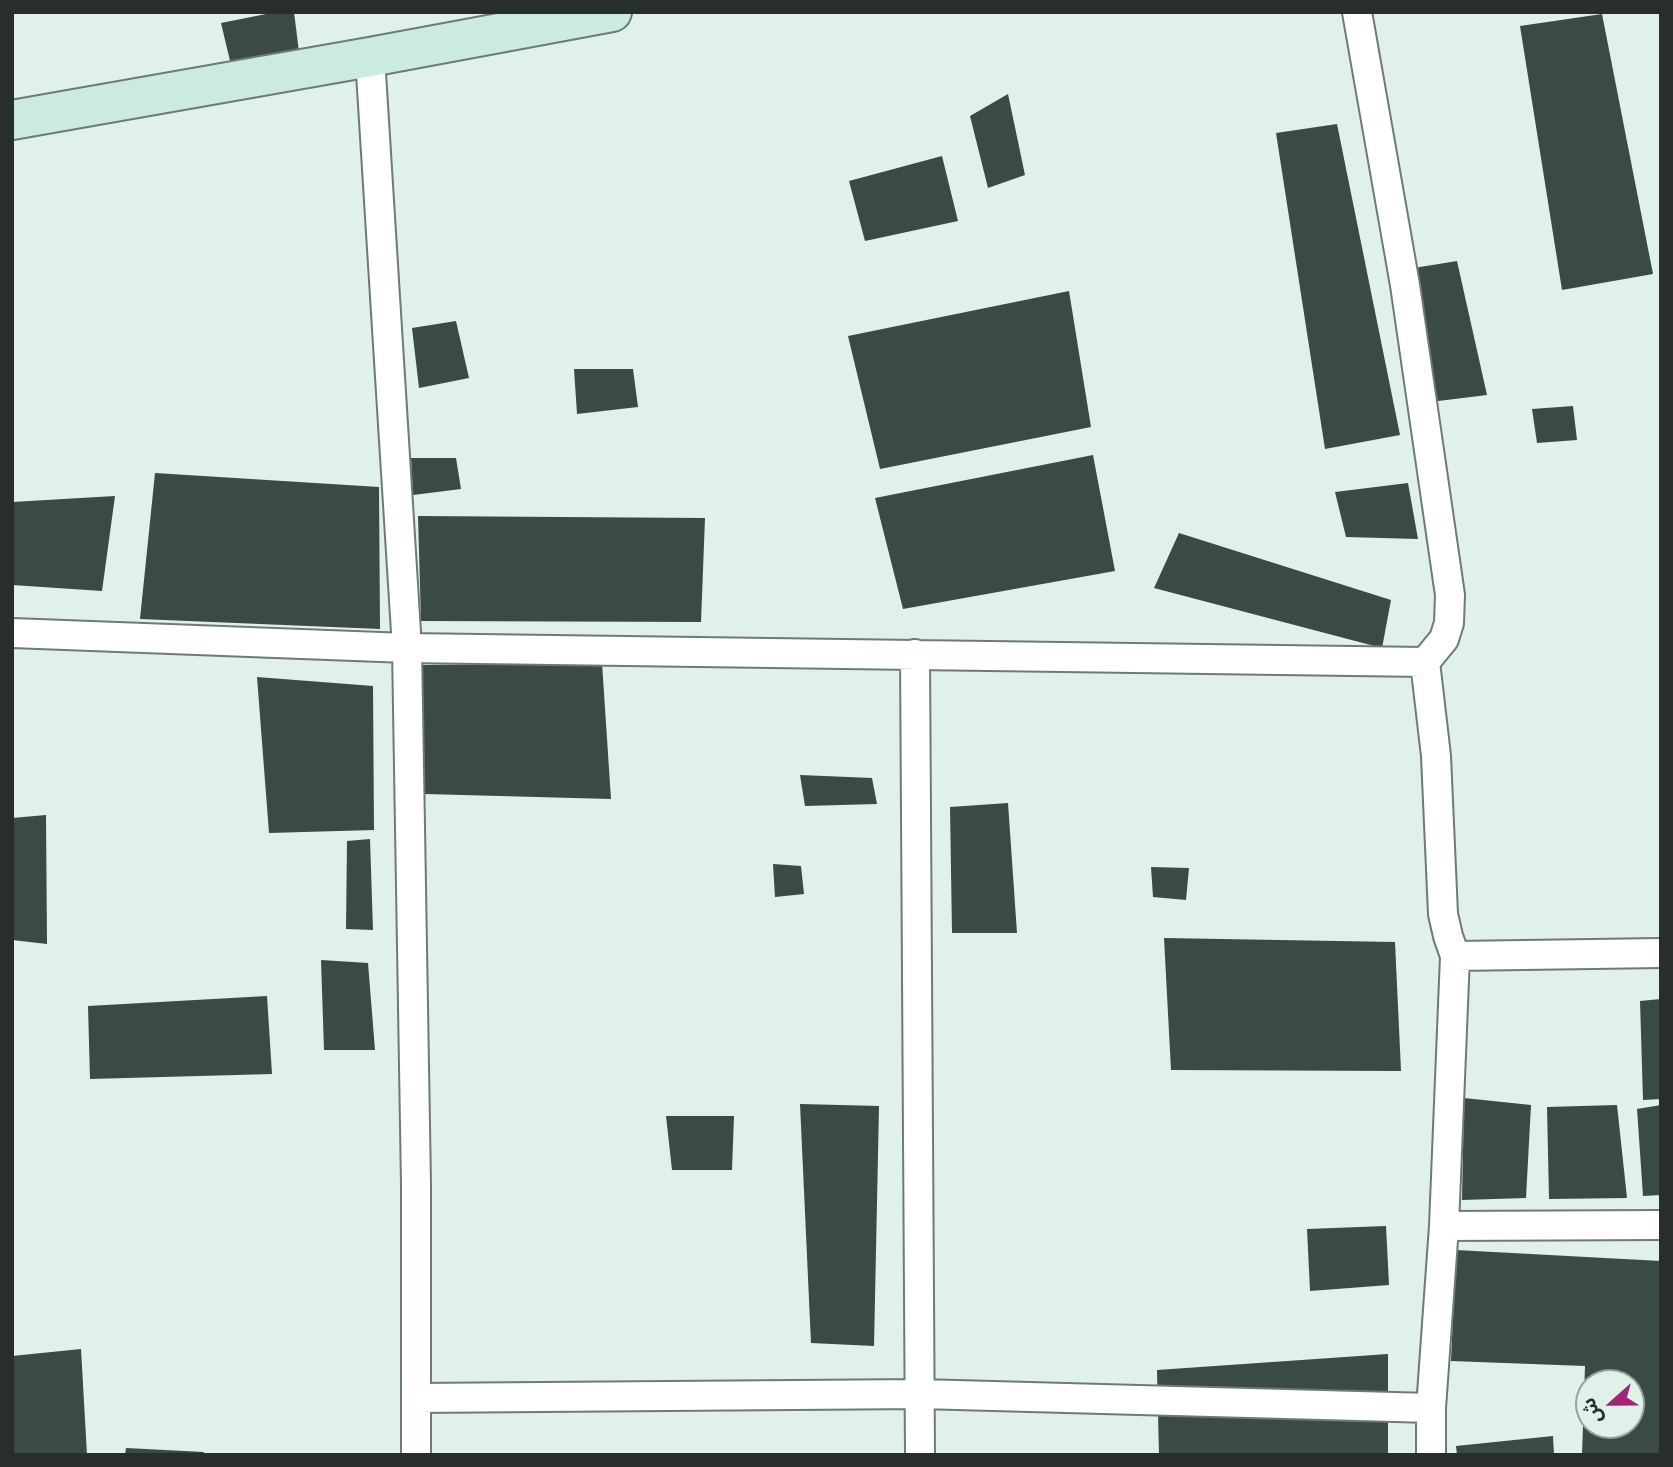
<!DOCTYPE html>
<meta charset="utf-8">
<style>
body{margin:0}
#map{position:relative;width:1673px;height:1467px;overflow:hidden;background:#dff1e9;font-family:"Fira Sans","Noto Sans Arabic",sans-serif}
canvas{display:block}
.frame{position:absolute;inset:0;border:14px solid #272e2b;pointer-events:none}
.north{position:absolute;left:1575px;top:1369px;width:70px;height:70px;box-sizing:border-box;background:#dff1e9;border:2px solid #95a39d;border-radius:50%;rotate:249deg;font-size:19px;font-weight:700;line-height:28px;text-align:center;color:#272e2b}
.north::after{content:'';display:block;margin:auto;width:24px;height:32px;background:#a32374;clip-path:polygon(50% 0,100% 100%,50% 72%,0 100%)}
</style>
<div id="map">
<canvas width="1673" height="1467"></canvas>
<div class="frame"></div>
<div class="north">ش</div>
</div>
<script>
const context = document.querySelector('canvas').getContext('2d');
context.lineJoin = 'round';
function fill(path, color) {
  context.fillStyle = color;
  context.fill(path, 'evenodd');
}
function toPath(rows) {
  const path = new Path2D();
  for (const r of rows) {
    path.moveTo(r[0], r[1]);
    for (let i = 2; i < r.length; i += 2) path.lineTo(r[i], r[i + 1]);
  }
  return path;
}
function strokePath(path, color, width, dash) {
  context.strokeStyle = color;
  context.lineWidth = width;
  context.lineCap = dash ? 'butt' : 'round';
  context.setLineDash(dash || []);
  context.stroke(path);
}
fill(toPath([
 [276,12,294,12,299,52,231,65,221,23],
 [1602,14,1653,274,1562,290,1520,26],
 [1008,94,1025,175,988,188,970,116],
 [1337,124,1400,435,1325,449,1276,133],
 [942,156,958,221,865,241,849,181],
 [1457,261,1487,395,1430,402,1414,268],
 [1069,291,1091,427,880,469,848,336],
 [456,321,469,378,419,388,412,328],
 [574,369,633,369,638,407,577,414],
 [1573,406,1577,440,1537,443,1532,409],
 [1093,455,1115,571,903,609,875,498],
 [411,458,456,458,461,489,413,495],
 [155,473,379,487,380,629,140,619],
 [1408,483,1418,539,1346,537,1335,492],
 [115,496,102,591,12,585,12,502],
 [418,516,705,518,701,622,421,621],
 [1179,533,1391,600,1382,648,1154,588],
 [602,663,611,799,425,794,421,665],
 [257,677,373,686,374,830,269,833],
 [800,775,872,778,877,804,805,806],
 [1008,803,1017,933,952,933,950,807],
 [46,815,47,944,12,940,12,818],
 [370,839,373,930,346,929,347,841],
 [773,864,801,866,804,894,775,897],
 [1151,867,1189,868,1186,900,1153,897],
 [1164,938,1395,942,1401,1071,1171,1070],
 [321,960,368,963,375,1050,324,1050],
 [267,996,272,1074,90,1079,88,1006],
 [1661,999,1661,1099,1643,1100,1640,1001],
 [1464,1098,1531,1105,1526,1198,1462,1200],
 [800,1104,879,1106,874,1346,811,1343],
 [1617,1105,1627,1198,1549,1199,1547,1107],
 [1661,1105,1661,1195,1643,1196,1637,1109],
 [666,1116,734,1116,732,1170,672,1170],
 [1386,1226,1389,1285,1310,1291,1307,1229],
 [1456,1250,1661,1261,1661,1455,1582,1455,1585,1366,1451,1361],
 [1589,1383,1631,1383,1631,1425,1589,1425],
 [81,1349,87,1455,12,1455,12,1356],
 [1388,1354,1388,1455,1159,1455,1157,1370],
 [1553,1436,1554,1455,1457,1455,1456,1446],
 [126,1448,204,1452,203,1455,125,1455]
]), '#3b4a44');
const street = toPath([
 [1357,12,1405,285,1450,595,1449,623,1444,639,1425,662,1436,756,1443,914,1448,936,1455,956,1444,1226,1431,1408,1431,1455],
 [370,57,407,648,416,1185,416,1455],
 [12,633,407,648,1425,662],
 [915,654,920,1455],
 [1455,956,1661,953],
 [1444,1226,1661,1225],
 [416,1398,920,1394,1431,1408]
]);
const secondary = toPath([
 [12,120,370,57,612,12]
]);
strokePath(street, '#6c7c75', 32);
strokePath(secondary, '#6c7c75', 42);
strokePath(street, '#fff', 28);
strokePath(secondary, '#cbeae0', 38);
</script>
